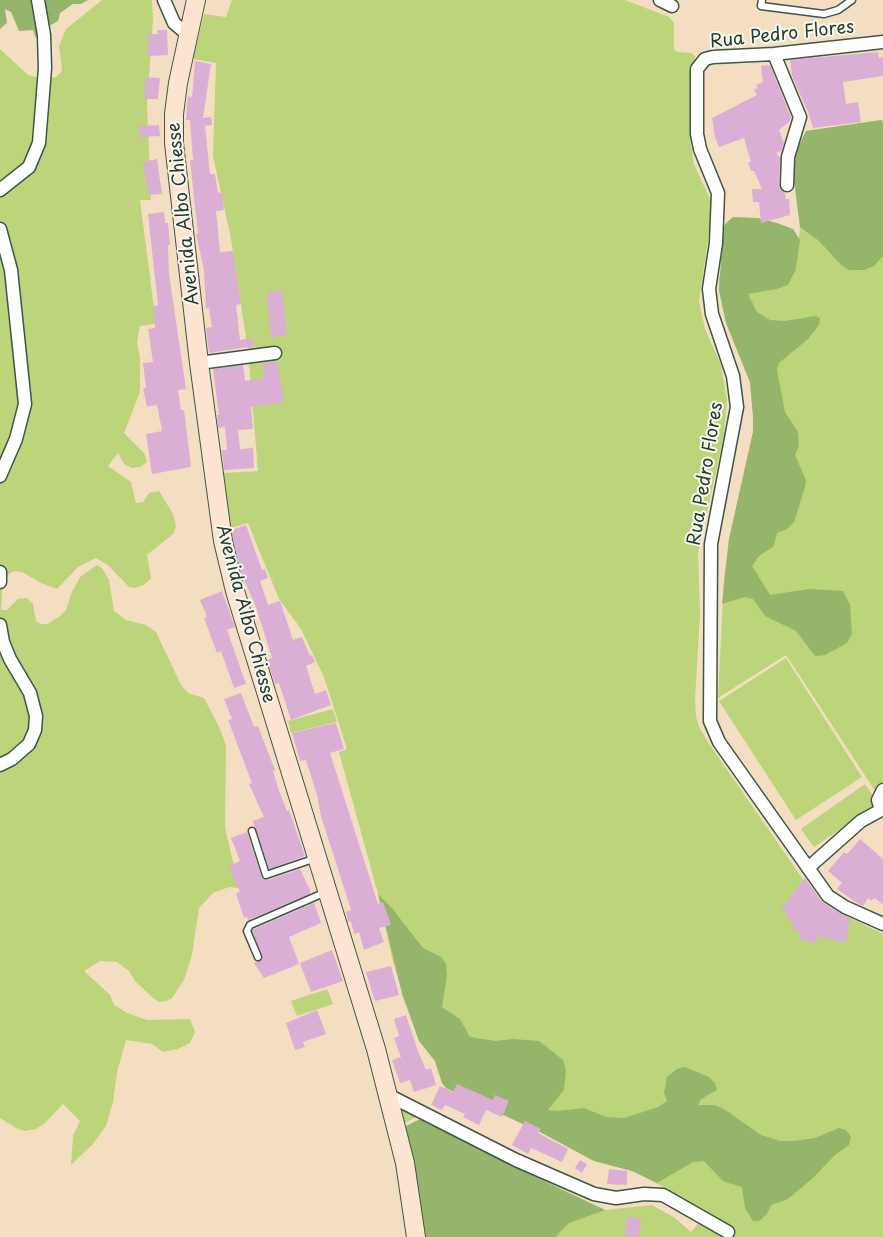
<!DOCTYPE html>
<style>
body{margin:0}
canvas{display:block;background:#f3dec1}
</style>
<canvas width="883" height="1237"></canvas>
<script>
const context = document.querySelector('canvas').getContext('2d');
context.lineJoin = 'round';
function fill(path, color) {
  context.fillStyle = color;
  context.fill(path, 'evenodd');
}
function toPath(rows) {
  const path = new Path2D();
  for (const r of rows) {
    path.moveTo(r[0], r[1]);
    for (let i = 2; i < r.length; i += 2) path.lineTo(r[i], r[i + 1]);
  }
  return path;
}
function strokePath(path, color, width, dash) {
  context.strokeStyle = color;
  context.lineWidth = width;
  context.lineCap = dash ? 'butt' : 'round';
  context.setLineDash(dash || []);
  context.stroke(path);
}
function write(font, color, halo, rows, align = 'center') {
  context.font = font + ' "Playpen Sans",sans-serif';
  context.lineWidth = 4;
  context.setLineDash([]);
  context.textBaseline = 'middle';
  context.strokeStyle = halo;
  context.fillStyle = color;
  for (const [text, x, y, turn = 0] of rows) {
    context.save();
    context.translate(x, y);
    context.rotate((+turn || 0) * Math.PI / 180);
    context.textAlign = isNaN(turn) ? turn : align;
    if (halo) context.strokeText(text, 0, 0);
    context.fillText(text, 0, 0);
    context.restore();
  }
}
fill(toPath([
 [102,0,152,0,153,20,147,104,151,200,140,200,156,324,140,326,137,341,140,358,140,392,124,433,144,453,147,461,141,467,132,468,124,464,118,453,108,466,131,482,136,503,143,502,149,493,159,491,173,514,176,526,173,534,147,555,151,578,144,585,135,588,129,587,108,565,96,558,78,567,57,589,41,583,22,572,14,571,3,578,1,610,7,610,18,599,27,598,33,604,36,621,41,624,47,624,59,617,66,610,71,594,80,577,97,565,102,568,109,580,114,611,126,620,146,625,156,632,181,685,188,693,204,698,219,727,226,745,225,828,239,888,229,887,213,893,199,908,192,955,184,980,172,998,166,1001,159,1002,153,998,135,981,129,971,117,962,100,961,84,971,110,995,114,1005,127,1013,147,1020,190,1019,195,1032,190,1043,178,1049,163,1052,152,1044,126,1040,117,1073,113,1102,106,1126,93,1144,71,1165,73,1136,80,1121,63,1104,45,1123,36,1129,25,1131,16,1128,0,1118,0,49,28,75,43,79,56,77,62,71,59,46,66,29],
 [232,0,625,0,669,17,674,23,674,49,678,52,691,53,695,56,690,140,694,164,713,206,699,301,705,329,721,365,727,400,724,435,698,553,700,614,695,699,696,717,700,729,708,742,813,894,832,909,883,934,883,1237,423,1237,420,1119,605,1210,652,1205,675,1218,691,1232,702,1219,667,1189,643,1176,632,1171,594,1161,542,1133,446,1088,442,1083,435,1061,419,1041,393,962,378,894,339,752,347,749,324,677,301,629,279,599,248,523,228,529,222,473,258,471,248,351,231,239,213,156,216,63,193,59,204,14,226,17],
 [883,120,883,799,881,800,786,655,718,698,724,578,729,539,753,432,753,416,750,382,726,323,719,290,719,277,741,294,777,289,796,269,800,227,794,180,796,152,806,131],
 [786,658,862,777,796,820,719,701],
 [333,709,337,722,291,733,288,721],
 [865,784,878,803,814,847,801,829],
 [327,989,333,1004,297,1016,291,1001],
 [395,1102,420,1115,401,1125]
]), '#bcd57a');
fill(toPath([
 [0,0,88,0,81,4,73,4,60,13,58,21,49,26,39,40,35,36,33,30,19,31,11,12,5,9,7,23,0,29],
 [881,120,883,123,883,256,874,266,865,270,849,270,842,266,819,241,800,227,794,180,796,152,806,131],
 [733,217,758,218,777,223,793,229,800,240,796,269,788,285,777,289,748,294,757,312,770,320,785,321,815,316,820,318,819,325,808,339,779,363,777,370,785,412,798,432,799,446,795,455,806,480,805,487,794,522,787,529,777,533,774,546,759,556,752,566,770,595,809,589,843,591,850,605,852,634,847,643,825,655,815,656,796,631,765,616,753,599,745,597,722,604,729,539,753,432,753,416,750,382,726,323,719,290,723,231,725,224],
 [378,894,391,907,423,948,441,957,446,964,447,975,442,1007,460,1019,470,1037,495,1041,513,1039,539,1041,563,1060,566,1070,564,1090,548,1110,558,1111,584,1108,606,1117,624,1118,658,1107,667,1101,664,1093,667,1077,677,1069,685,1067,709,1077,715,1083,717,1090,701,1099,698,1105,715,1105,724,1109,761,1135,780,1141,794,1141,815,1138,839,1128,846,1130,851,1137,849,1145,835,1155,813,1178,788,1199,771,1205,767,1214,759,1221,753,1221,745,1208,742,1187,723,1181,704,1161,693,1162,657,1183,632,1171,594,1161,542,1133,446,1088,442,1083,435,1061,419,1041,402,994],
 [420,1119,562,1190,605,1210,569,1223,555,1237,423,1237,402,1128]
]), '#95b66a');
fill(toPath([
 [157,30,167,30,168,55,148,56,148,34,158,34],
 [878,52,879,58,883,57,883,76,843,82,846,104,858,102,861,122,813,128,808,112,792,76,790,60],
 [195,61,211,64,203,118,211,117,212,125,205,126,210,174,215,174,218,193,222,192,224,210,216,211,220,252,233,251,241,304,236,305,240,340,253,338,254,346,209,353,206,328,212,327,209,308,206,309,204,270,196,234,198,234,190,160,193,160,190,120,186,120,188,96,192,97],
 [770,65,791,117,790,121,779,130,784,143,781,151,776,153,780,158,779,185,785,193,786,199,789,199,790,215,761,223,759,202,753,202,752,189,762,189,754,171,751,171,748,162,751,162,744,138,719,147,715,137,712,118,757,95,754,90,758,88,756,85,763,82,761,66],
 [146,77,160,78,158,99,144,99],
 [159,125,160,136,139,137,139,126],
 [157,159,162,194,149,195,143,162],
 [164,212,165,223,168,223,170,245,168,245,169,274,186,389,178,390,181,410,184,410,191,467,152,474,146,434,162,431,157,405,147,407,143,388,146,388,143,363,153,362,148,329,155,328,153,306,158,305,148,214],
 [282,290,287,335,271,337,267,292],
 [277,362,284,402,251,407,253,429,238,430,240,449,253,448,254,468,224,470,222,450,227,450,225,427,218,428,217,415,219,415,213,369,243,365,245,381,264,378,262,364],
 [246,525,262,570,265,569,268,578,260,581,268,605,280,601,293,640,302,637,310,656,312,655,315,662,306,666,315,694,326,690,331,705,291,720,279,683,275,684,267,660,272,658,256,607,242,575,233,539,232,530],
 [222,591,235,627,227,630,246,684,234,688,221,651,217,653,204,618,207,617,200,600],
 [241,693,254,727,258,726,275,770,273,771,278,788,287,811,289,810,305,856,269,869,253,821,264,817,249,784,252,783,228,720,232,719,224,699],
 [336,723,344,749,330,753,378,904,383,902,391,925,379,928,384,942,364,950,359,932,354,934,351,921,348,922,346,912,351,910,321,816,317,795,306,760,300,761,292,733],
 [247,832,262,878,268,880,300,869,310,890,310,894,248,920,247,917,244,918,240,906,236,893,240,892,229,866,240,861,231,838],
 [860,839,883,859,883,904,874,898,871,901,868,898,863,906,857,903,837,889,842,883,828,871,844,852,847,854],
 [805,878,823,903,850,919,846,943,817,936,815,944,799,938,801,932,792,929,794,924,786,917,788,915,781,909],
 [314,903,321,923,289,937,299,964,264,978,254,963,263,959,252,931,254,929],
 [332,950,343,981,311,992,300,963],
 [391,966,399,995,375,1001,366,972],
 [317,1010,326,1034,303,1042,305,1047,295,1050,286,1023],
 [406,1015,418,1051,426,1070,431,1068,436,1085,414,1092,410,1080,400,1083,392,1060,401,1057,394,1038,399,1036,394,1019],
 [457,1084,493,1100,495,1095,509,1101,502,1117,486,1110,479,1125,463,1117,465,1114,445,1105,442,1110,431,1105,440,1086,453,1092],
 [525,1121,541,1129,538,1133,568,1149,562,1162,531,1148,528,1154,512,1145],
 [580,1160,587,1164,582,1173,575,1168],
 [609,1169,627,1171,627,1185,607,1184],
 [627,1217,641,1218,639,1237,625,1236]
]), '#dbafd5');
const lane = toPath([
 [762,0,761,6,824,14,838,10,852,0],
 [252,831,266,875,316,858],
 [258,957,247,931,250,925,326,892]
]);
const street = toPath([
 [164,0,174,23,187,34],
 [660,0,672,6],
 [883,42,774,54,713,57,705,59,697,69,697,134,700,149,718,193,716,243,709,289,712,314,733,376,737,407,711,544,710,721,719,742,828,896,845,907,883,924],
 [774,54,800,117,788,157,787,185],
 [0,190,29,167,39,143,45,68,44,35,38,0],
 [0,229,11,270,25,404,16,439,0,476],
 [199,363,275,353],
 [0,572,0,582],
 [0,625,3,642,10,659,30,693,36,716,35,730,29,744,12,759,0,765],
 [881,810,878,800,883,790],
 [808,868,861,821,883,809],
 [388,1095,516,1160,594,1194,616,1198,644,1194,663,1195,728,1232]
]);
const secondary = toPath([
 [196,0,178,83,174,114,174,143,199,363,223,541,235,591,376,1049,405,1163,416,1237]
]);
strokePath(lane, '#3f5549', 9);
strokePath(street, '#3f5549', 15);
strokePath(secondary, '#3f5549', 20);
strokePath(lane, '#fff', 6);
strokePath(street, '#fff', 12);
strokePath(secondary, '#fde4d0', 18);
write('18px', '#1f3d34', '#fbf7ec', [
 ["Rua Pedro Flores",782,35,-6],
 ["Avenida Albo Chiesse",184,214,-96],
 ["Rua Pedro Flores",706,474,-81],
 ["Avenida Albo Chiesse",245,614,75]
]);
</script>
